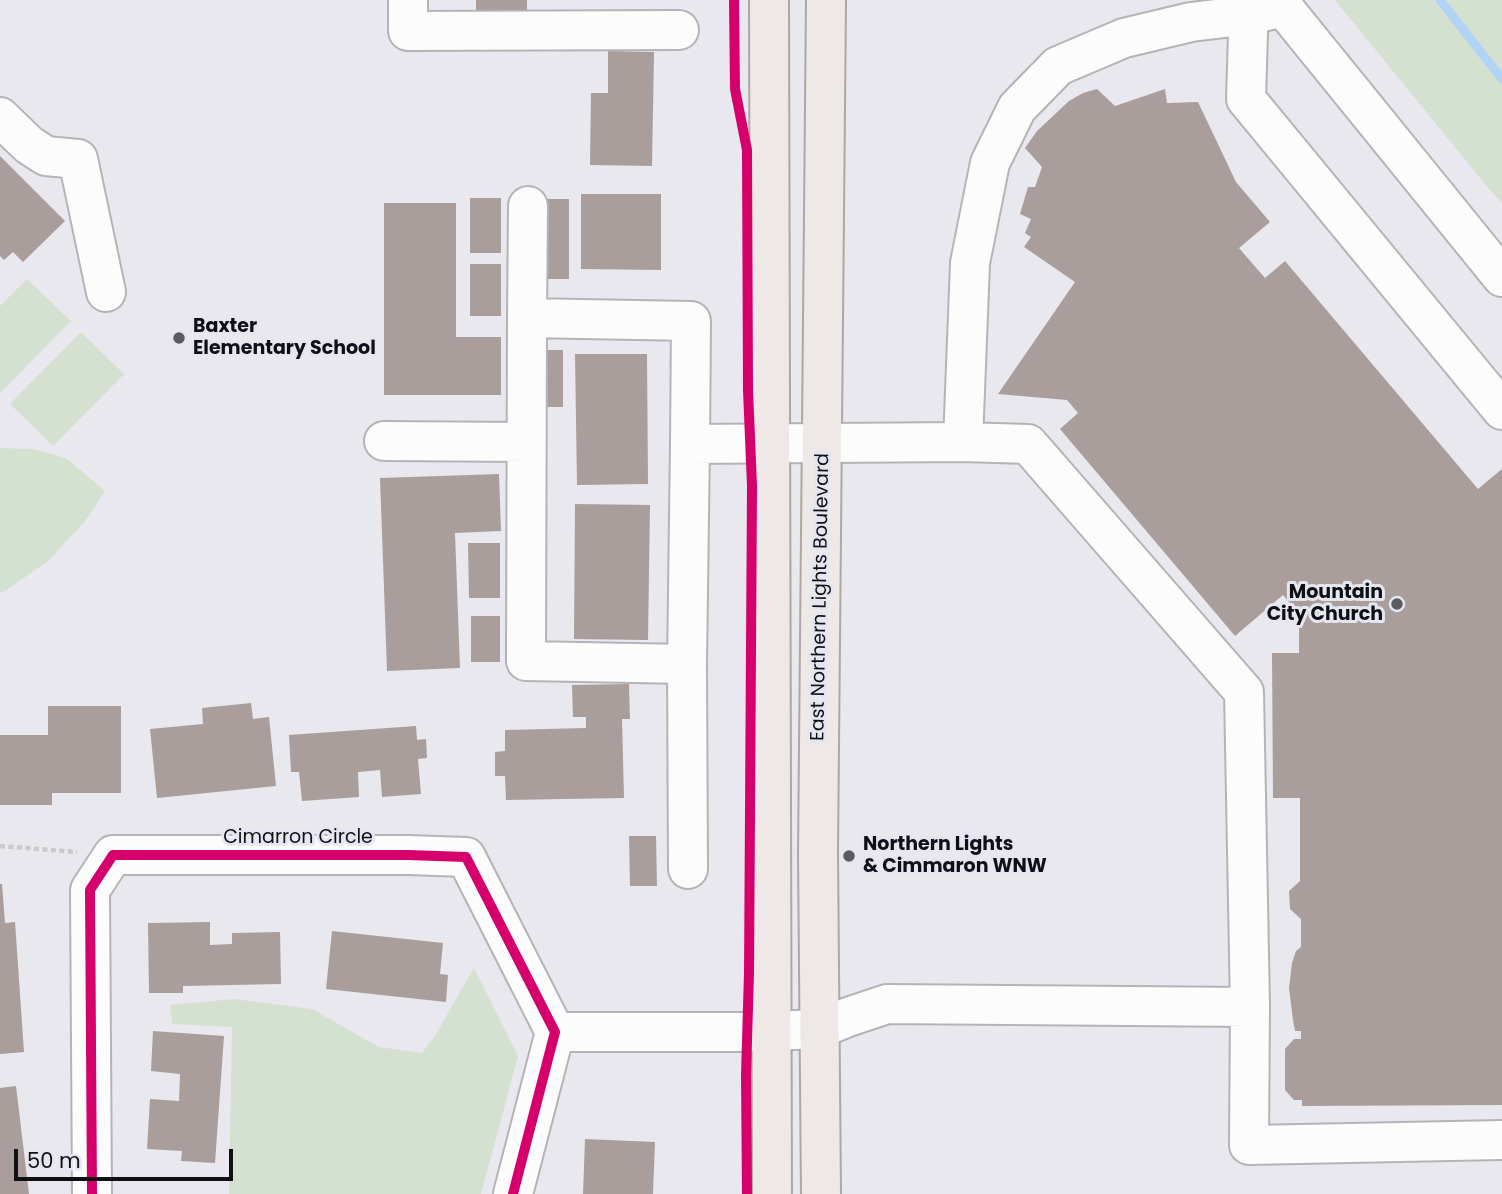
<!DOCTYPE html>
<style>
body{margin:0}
#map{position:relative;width:1502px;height:1194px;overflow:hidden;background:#e8e8ee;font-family:Poppins,sans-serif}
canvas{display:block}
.scale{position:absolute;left:14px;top:1149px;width:219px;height:32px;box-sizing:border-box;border:4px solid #0f1014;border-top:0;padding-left:9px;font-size:21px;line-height:24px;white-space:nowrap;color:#0f1014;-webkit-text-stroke:5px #e5e6f1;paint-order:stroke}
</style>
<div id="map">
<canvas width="1502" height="1194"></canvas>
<div class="scale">50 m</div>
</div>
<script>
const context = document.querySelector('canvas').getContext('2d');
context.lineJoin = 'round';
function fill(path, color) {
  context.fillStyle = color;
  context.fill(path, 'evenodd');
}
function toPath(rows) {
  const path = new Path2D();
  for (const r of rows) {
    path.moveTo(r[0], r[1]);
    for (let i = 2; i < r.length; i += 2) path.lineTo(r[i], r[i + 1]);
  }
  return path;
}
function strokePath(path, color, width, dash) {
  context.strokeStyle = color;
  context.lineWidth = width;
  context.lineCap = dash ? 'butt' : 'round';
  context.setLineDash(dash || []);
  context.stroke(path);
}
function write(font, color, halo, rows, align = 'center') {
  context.font = font + ' Poppins,sans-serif';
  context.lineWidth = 6;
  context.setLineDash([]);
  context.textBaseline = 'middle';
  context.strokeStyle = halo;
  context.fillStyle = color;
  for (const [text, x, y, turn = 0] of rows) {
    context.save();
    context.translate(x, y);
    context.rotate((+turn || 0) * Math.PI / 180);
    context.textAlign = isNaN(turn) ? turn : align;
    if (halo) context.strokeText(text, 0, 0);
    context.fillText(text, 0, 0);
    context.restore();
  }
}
fill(toPath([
 [1335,0,1502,0,1502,203,1489,189],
 [27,279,71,321,0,393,0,306],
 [81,332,124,374,53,446,10,404],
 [0,448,33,449,66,458,105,491,86,520,48,561,5,591,0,593],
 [474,968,518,1056,481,1194,229,1194,232,1027,172,1024,170,1005,234,999,312,1009,379,1047,422,1053,436,1034]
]), '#d4e1d0');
strokePath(toPath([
 [1440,0,1502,79]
]), '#b1d4f6', 9);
fill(toPath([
 [476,0,527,0,527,20,476,20],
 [608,51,654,52,652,166,590,165,591,93,608,93],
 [1097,89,1115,106,1165,89,1167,103,1198,102,1236,182,1270,222,1239,248,1265,278,1285,261,1478,489,1502,469,1502,1105,1302,1106,1302,1100,1294,1100,1285,1090,1285,1049,1294,1039,1301,1039,1301,1031,1295,1031,1293,1020,1289,988,1292,963,1296,951,1301,947,1301,919,1290,909,1289,891,1300,881,1300,798,1273,798,1272,653,1299,653,1299,613,1283,595,1235,636,1060,429,1078,413,1067,400,998,394,1075,282,1024,247,1031,237,1025,233,1031,219,1020,214,1028,187,1035,187,1042,167,1025,148,1037,131,1069,101,1083,93],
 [0,156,65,221,23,262,13,252,4,260,0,256],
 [581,194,661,194,661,270,581,269],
 [470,198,501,198,501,253,470,253],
 [538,199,569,199,569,279,538,279],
 [384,203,456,203,456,337,501,337,501,395,384,395],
 [470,264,501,264,501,316,470,316],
 [532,350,563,350,563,407,532,407],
 [575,354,647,354,648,484,577,485],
 [499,474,501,531,455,533,460,668,387,671,380,478],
 [575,504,650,505,648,640,574,639],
 [468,543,500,543,500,598,469,598],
 [471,616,500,616,500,662,471,662],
 [629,684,630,719,622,719,624,798,506,800,505,776,495,776,495,752,505,751,505,730,586,728,586,717,573,717,572,685],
 [251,703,253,719,269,717,276,786,157,798,150,729,203,724,202,708],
 [48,706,121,706,121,793,52,793,52,805,0,805,0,735,48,735],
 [416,726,417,740,426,739,427,758,418,759,421,794,382,797,380,770,358,772,359,797,302,801,299,772,291,772,289,735],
 [629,836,656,836,657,886,630,886],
 [0,884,2,884,5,923,15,922,24,1052,0,1054],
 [210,922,210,945,232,944,232,933,280,932,281,984,183,986,183,993,149,993,148,923],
 [332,931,443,943,440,974,448,975,446,1002,326,989],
 [153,1031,224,1036,215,1163,181,1161,182,1151,147,1149,150,1099,179,1101,180,1074,151,1071],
 [16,1086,29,1194,0,1194,0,1088],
 [585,1139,655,1142,653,1194,583,1194]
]), '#a99e9b');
const minor = toPath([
 [408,0,408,31,679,30],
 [1249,0,1246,99,1502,410],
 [0,117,29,145,46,156,78,159,106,292],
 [527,318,528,206],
 [384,441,526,442],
 [963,442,970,263,990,163,1017,108,1058,66,1124,38,1191,22,1250,15,1283,7,1502,277],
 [690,444,687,664,526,661,527,318,691,321,690,444,963,442,1028,444,1244,692,1250,1007,1249,1145,1502,1140],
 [687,664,688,869],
 [555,1032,747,1032,819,1029,848,1017,887,1004,1250,1007],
 [92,1194,90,890,113,855,408,855,466,857,555,1032,513,1194]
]);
const major = toPath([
 [769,0,772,1194],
 [821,1194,818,853,826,0]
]);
strokePath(minor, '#b4b4b8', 42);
strokePath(major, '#afa7a3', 42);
strokePath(toPath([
 [0,846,77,852]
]), '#cacacb', 4.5, [5, 3.5]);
strokePath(minor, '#fcfcfc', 38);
strokePath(major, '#eee9e6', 38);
strokePath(toPath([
 [734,0,735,89,747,150,748,390,752,486,749,973,746,1075,747,1194],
 [92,1194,90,890,113,855,408,855,466,857,555,1032,513,1194]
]), '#d6006c', 10);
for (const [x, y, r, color] of [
 [179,338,7,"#5b5c60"],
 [1397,604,7,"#5b5c60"],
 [849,856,7,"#5b5c60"]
]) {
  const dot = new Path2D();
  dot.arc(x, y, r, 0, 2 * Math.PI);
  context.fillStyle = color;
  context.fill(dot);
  strokePath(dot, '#e5e6f1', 2.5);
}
write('bold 19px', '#0f1014', '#e5e6f1', [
 ["Baxter",193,327],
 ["Elementary School",193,349],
 ["Mountain",1383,593,"right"],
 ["City Church",1383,615,"right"],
 ["Northern Lights",863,845],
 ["& Cimmaron WNW",863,867]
], 'left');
write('19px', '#0f1014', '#e5e6f1', [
 ["East Northern Lights Boulevard",821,597,-89],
 ["Cimarron Circle",298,838]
]);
</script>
